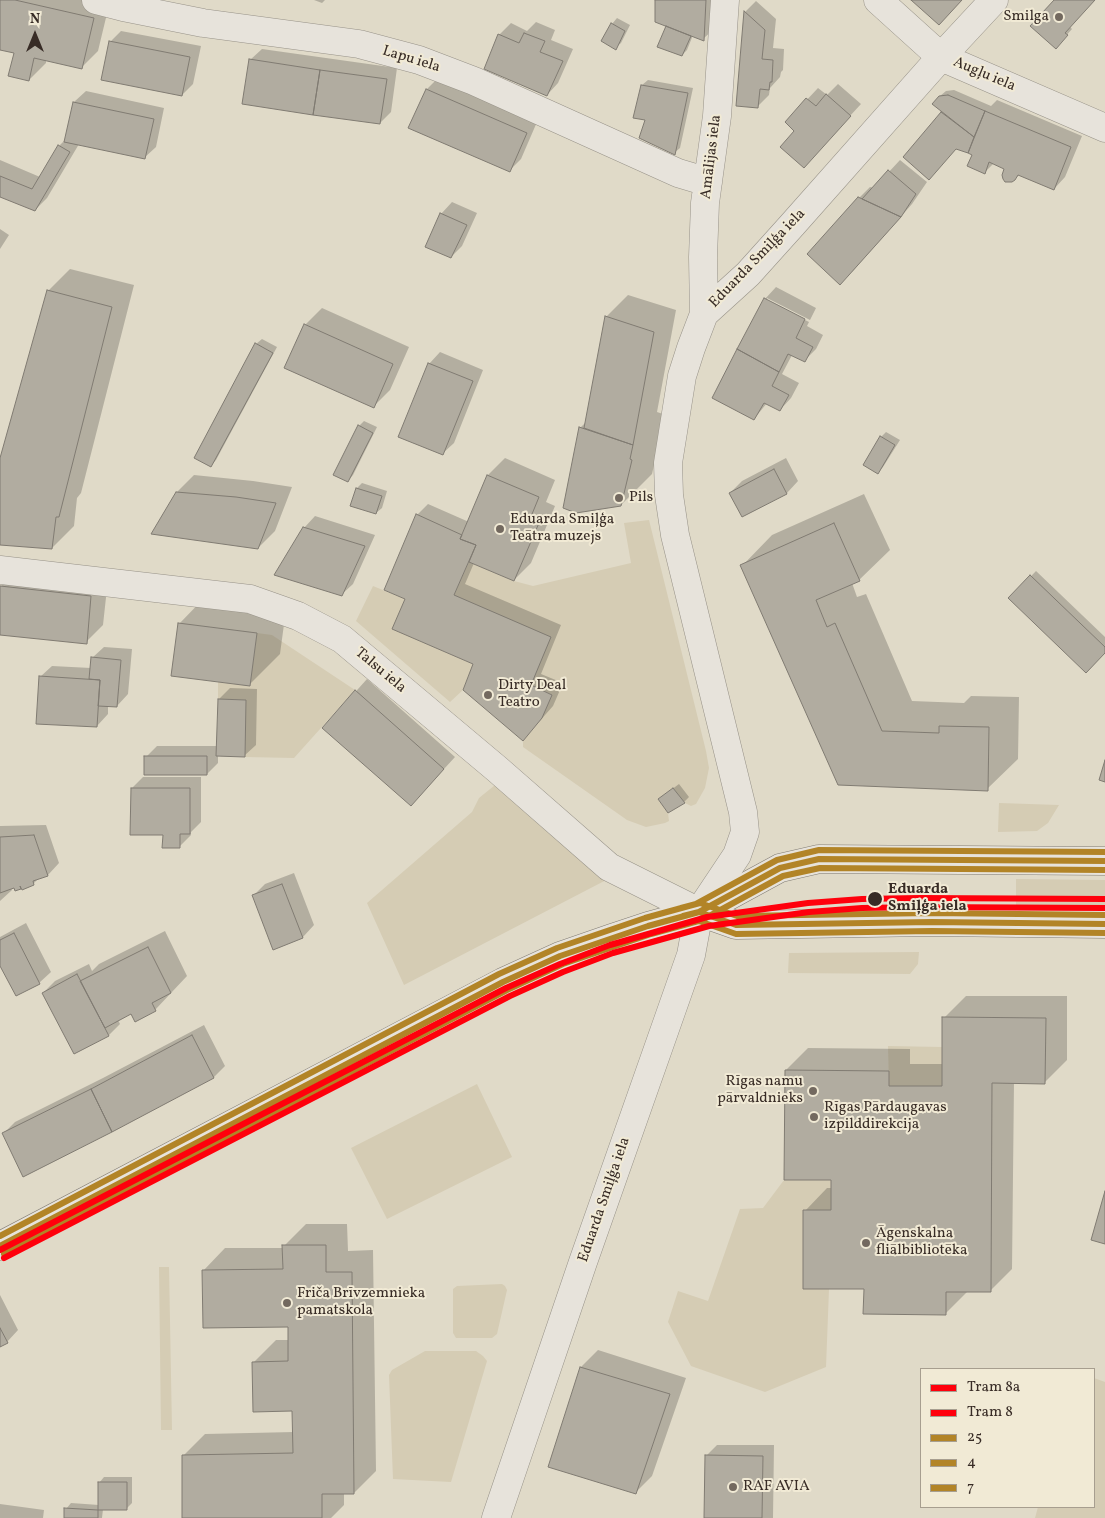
<!DOCTYPE html>
<meta charset="utf-8">
<style>
body{margin:0}
#map{position:relative;width:1105px;height:1518px;overflow:hidden;background:#e0dac8;font-family:Vollkorn,serif}
canvas{display:block}
.legend{position:absolute;left:920px;top:1368px;width:175px;height:140px;box-sizing:border-box;background:#f1ead5;border:1px solid #a79e8f;margin:0;padding:6px 9px;list-style:none;font-size:15px;color:#382c26}
.legend li{display:flex;align-items:center;gap:10px;height:25px}
.legend b{width:25px;border:1px solid #a79e8f}
.north{position:absolute;left:10px;top:10px;width:50px;height:50px;-webkit-text-stroke:4px #f1ead5;paint-order:stroke;rotate:0deg;font-size:14px;font-weight:700;line-height:20px;text-align:center;color:#382c26}
.north::after{content:'';display:block;margin:auto;width:18px;height:22px;background:#382c26;clip-path:polygon(50% 0,100% 100%,50% 72%,0 100%)}
</style>
<div id="map">
<canvas width="1105" height="1518"></canvas>
<ul class="legend">
<li><b style="height:6px;background:#ff000c"></b>Tram 8a</li>
<li><b style="height:6px;background:#ff000c"></b>Tram 8</li>
<li><b style="height:6px;background:#b28427"></b>25</li>
<li><b style="height:6px;background:#b28427"></b>4</li>
<li><b style="height:6px;background:#b28427"></b>7</li>
</ul>
<div class="north">N</div>
</div>
<script>
const context = document.querySelector('canvas').getContext('2d');
context.lineJoin = 'round';
function fill(path, color) {
  context.fillStyle = color;
  context.fill(path, 'evenodd');
}
function toPath(rows) {
  const path = new Path2D();
  for (const r of rows) {
    path.moveTo(r[0], r[1]);
    for (let i = 2; i < r.length; i += 2) path.lineTo(r[i], r[i + 1]);
  }
  return path;
}
function strokePath(path, color, width, dash) {
  context.strokeStyle = color;
  context.lineWidth = width;
  context.lineCap = dash ? 'butt' : 'round';
  context.setLineDash(dash || []);
  context.stroke(path);
}
function write(font, color, halo, rows, align = 'center') {
  context.font = font + ' Vollkorn,serif';
  context.lineWidth = 4;
  context.setLineDash([]);
  context.textBaseline = 'middle';
  context.strokeStyle = halo;
  context.fillStyle = color;
  for (const [text, x, y, turn = 0] of rows) {
    context.save();
    context.translate(x, y);
    context.rotate((+turn || 0) * Math.PI / 180);
    context.textAlign = isNaN(turn) ? turn : align;
    if (halo) context.strokeText(text, 0, 0);
    context.fillText(text, 0, 0);
    context.restore();
  }
}
fill(toPath([
 [649,520,706,751,709,768,705,788,696,804,691,806,685,803,673,788,658,799,668,813,669,821,665,823,646,827,627,820,523,747,523,741,539,722,552,695,531,685,454,595,469,562,514,581,533,586,631,563,624,523],
 [373,586,405,599,393,629,473,664,463,690,450,702,356,621],
 [257,633,272,635,355,690,294,758,245,757,246,700,218,699,218,682,250,685],
 [500,781,612,877,404,985,367,903,472,812,479,798],
 [999,803,1059,805,1048,823,1037,831,998,832],
 [1016,879,1105,880,1105,909,1016,908],
 [919,952,918,964,910,974,788,973,789,953],
 [888,1046,942,1047,942,1086,889,1086],
 [477,1084,512,1157,387,1219,351,1148],
 [784,1180,831,1180,831,1210,803,1210,803,1288,829,1289,826,1367,765,1392,691,1366,668,1322,678,1291,708,1301,740,1209,763,1208],
 [159,1267,169,1267,172,1430,161,1430],
 [502,1284,505,1286,507,1290,497,1334,492,1338,456,1338,453,1333,453,1289,457,1286],
 [425,1351,476,1351,483,1356,487,1361,451,1482,393,1479,389,1375,392,1370],
 [1094,1378,1105,1382,1105,1518,1035,1518,1038,1507,1094,1507]
]), '#d5ccb4');
fill(toPath([
 [0,0,105,0,110,1,98,51,81,68,46,60,46,63,29,80,15,52,0,49],
 [314,0,325,0,322,3],
 [657,0,716,0,715,28,703,39,693,35,687,50,682,55],
 [1055,0,1094,0,1070,27,1072,29,1056,47],
 [756,1,776,19,773,48,784,49,783,70,781,72,780,77,770,88,769,95,758,106,737,105,745,12],
 [617,18,630,25,621,43,615,48,612,24],
 [536,22,555,30,551,40,573,49,558,83,547,95,499,35,511,23,527,31],
 [121,31,201,46,193,84,182,95,110,42],
 [262,49,397,68,391,112,380,123,250,60],
 [438,78,537,122,521,159,509,171,427,89],
 [648,80,693,88,680,148,674,153,646,119,642,85],
 [838,84,861,104,804,166,795,131,786,122,818,88,827,95],
 [954,90,991,106,997,100,1082,136,1065,177,1054,189,1020,174,1015,179,1006,169,994,163,984,173,974,154,957,147,904,157,942,111,940,96,946,91],
 [86,91,164,108,156,147,144,158,79,144,47,198,35,210,0,195,0,160,40,177,59,146,67,138,74,102],
 [900,160,927,182,912,204,852,272,859,198,870,187,874,188],
 [452,202,477,213,462,246,451,257,441,214],
 [0,229,9,235,0,249],
 [70,269,134,285,81,493,77,498,74,526,52,548,0,544,0,463,48,291],
 [776,287,816,308,810,320,767,298,767,301,809,322,807,326,823,335,816,349,804,361,792,355,782,374,799,383,791,398,780,410,767,403,754,419,765,299],
 [628,295,676,310,657,412,663,414,662,429,652,474,621,505,565,507,581,427,587,421,606,317],
 [322,308,409,347,390,390,373,407,305,325],
 [262,339,277,347,216,460,211,466,256,344],
 [440,352,483,370,454,443,442,454,429,364],
 [364,421,377,427,353,475,348,481,359,426],
 [886,432,900,440,883,467,878,472,881,437],
 [505,458,555,480,546,502,555,506,531,563,514,580,474,563,465,584,561,625,541,674,563,683,553,706,523,740,475,664,407,598,417,515,428,504,469,522,488,475],
 [786,458,798,481,787,493,743,516,730,493,742,481],
 [194,475,253,481,292,487,275,531,258,548,177,492],
 [362,483,387,491,382,508,376,513,357,488],
 [864,494,890,550,859,580,852,583,857,597,866,594,912,701,964,703,971,696,1019,697,1018,759,987,789,839,784,742,566,772,535],
 [315,516,375,535,353,584,341,595,304,528],
 [17,570,108,579,103,625,86,642,0,633,0,587],
 [1036,571,1105,637,1105,651,1010,598],
 [209,593,287,602,280,654,250,684,179,624],
 [104,647,132,649,128,694,117,706,108,705,108,714,97,726,40,677,52,666,91,668,92,658],
 [367,679,455,757,422,793,323,728],
 [230,688,257,689,256,745,244,756,218,755,218,763,207,774,146,757,157,746,218,746,219,699],
 [143,777,201,777,201,822,191,832,191,835,179,847,164,834,132,788],
 [679,784,689,797,684,802,659,799],
 [46,825,59,863,48,875,39,878,33,884,16,889,15,887,11,888,12,890,0,901,0,826],
 [294,873,314,925,303,937,274,948,253,896,265,884],
 [26,923,51,972,39,983,0,963,0,937],
 [165,931,187,976,155,1010,131,1013,118,1020,120,1024,109,1035,43,993,55,981,89,964,92,971,99,964],
 [966,996,1067,996,1067,1060,1045,1082,1014,1082,1012,1269,990,1291,968,1291,945,1314,865,1288,805,1211,827,1188,832,1188,832,1179,786,1070,808,1048,910,1049,910,1064,943,1064,944,1018],
 [204,1025,225,1066,214,1077,4,1133,15,1122,103,1078],
 [306,1224,347,1224,348,1251,373,1250,376,1471,354,1493,344,1493,344,1505,331,1518,183,1518,183,1456,205,1434,294,1432,294,1410,254,1362,276,1340,289,1340,289,1326,203,1271,225,1248,284,1248,284,1246],
 [0,1295,18,1330,7,1342,0,1345],
 [598,1350,686,1378,652,1476,635,1493,550,1466,581,1367],
 [717,1445,774,1445,773,1518,706,1518,706,1456],
 [104,1477,132,1477,132,1503,127,1508,103,1509,102,1518,65,1518,66,1509,71,1503,99,1505,99,1483],
 [0,1504,44,1510,43,1518,0,1518]
]), '#0003');
const building = toPath([
 [0,0,15,0,94,18,82,69,34,58,29,81,8,76,14,53,0,50,0,0],
 [655,0,706,0,704,41,655,22,655,0],
 [911,0,962,0,939,25,911,0],
 [1054,0,1095,0,1065,33,1068,35,1056,49,1030,26,1054,0],
 [744,11,765,30,762,59,773,60,772,82,770,82,769,90,760,89,758,108,736,106,744,11],
 [611,23,625,31,616,50,601,41,611,23],
 [666,26,691,36,682,56,657,47,666,26],
 [524,33,545,41,540,52,563,61,547,96,484,69,498,34,519,43,524,33],
 [109,41,190,57,182,96,101,80,109,41],
 [249,59,320,70,313,115,242,104,249,59],
 [320,70,387,79,380,124,313,115,320,70],
 [641,85,688,93,675,155,639,138,645,120,633,118,641,85],
 [426,89,527,133,510,172,408,128,426,89],
 [826,94,851,116,804,168,780,147,794,131,785,122,806,98,816,106,826,94],
 [948,95,985,111,974,137,932,104,939,96,948,95],
 [73,102,154,119,145,159,64,142,73,102],
 [985,111,1071,147,1054,190,1018,175,1015,180,1012,182,1005,182,1003,179,1002,175,1004,169,989,162,985,174,967,166,972,155,968,153,985,111],
 [941,112,974,137,968,153,956,149,929,180,903,157,941,112],
 [58,145,70,152,35,211,0,197,0,176,32,189,58,145],
 [888,170,916,194,901,217,862,199,888,170],
 [858,197,901,217,840,285,807,254,858,197],
 [440,213,467,225,451,258,425,247,440,213],
 [47,290,112,307,59,517,56,517,52,549,0,545,0,458,47,290],
 [764,298,805,319,796,338,813,347,805,362,788,354,779,372,737,349,764,298],
 [605,316,654,332,633,445,584,428,605,316],
 [304,324,393,364,374,408,284,368,304,324],
 [255,343,273,353,211,467,194,458,255,343],
 [737,349,779,372,772,386,789,395,780,411,764,403,754,420,712,398,737,349],
 [428,363,473,381,443,455,398,437,428,363],
 [358,425,373,433,348,482,333,475,358,425],
 [579,427,633,445,630,459,632,460,621,506,576,513,563,508,579,427],
 [880,436,895,445,878,474,863,465,880,436],
 [774,469,787,494,742,517,729,493,774,469],
 [487,475,539,497,530,519,539,523,514,581,469,562,476,545,460,539,487,475],
 [356,488,382,496,376,514,350,506,356,488],
 [176,492,236,497,276,503,258,549,151,534,176,492],
 [416,514,462,535,460,539,476,545,454,595,551,637,531,685,552,695,542,718,523,741,463,690,473,664,392,629,405,599,384,590,416,514],
 [834,523,860,581,816,600,827,627,835,623,882,731,939,733,939,726,989,727,988,791,838,785,740,565,834,523],
 [303,527,365,546,342,596,274,575,303,527],
 [1030,575,1105,647,1105,653,1086,673,1008,598,1030,575],
 [0,586,91,596,87,644,0,635,0,586],
 [178,623,257,633,250,686,171,676,178,623],
 [91,657,121,660,117,707,98,706,100,680,89,679,91,657],
 [39,676,100,680,97,727,36,724,39,676],
 [355,690,444,769,411,806,322,728,355,690],
 [218,699,246,700,245,757,216,756,218,699],
 [144,756,207,756,207,775,144,775,144,756],
 [1105,760,1105,782,1099,780,1105,760],
 [131,788,190,788,190,834,180,834,180,848,162,848,163,835,130,835,131,788],
 [673,788,685,803,668,813,658,799,673,788],
 [34,835,48,876,33,881,34,885,22,890,20,886,21,889,15,891,14,888,0,893,0,837,34,835],
 [282,884,303,938,273,950,252,895,282,884],
 [14,933,40,984,16,996,0,966,0,940,14,933],
 [148,947,171,993,152,1003,156,1011,135,1022,131,1014,105,1028,80,981,148,947],
 [77,974,109,1036,74,1054,42,993,77,974],
 [942,1017,1046,1018,1045,1084,992,1083,991,1292,946,1292,946,1315,863,1314,864,1289,803,1289,803,1210,831,1210,831,1180,784,1180,785,1070,889,1071,889,1086,942,1086,942,1017],
 [192,1035,214,1078,112,1132,91,1089,192,1035],
 [91,1089,112,1132,23,1177,2,1133,91,1089],
 [1105,1191,1105,1244,1091,1240,1105,1191],
 [282,1245,326,1245,326,1272,352,1272,354,1494,322,1494,322,1518,182,1518,182,1455,293,1453,292,1411,253,1412,252,1362,288,1361,288,1327,203,1328,202,1270,283,1269,282,1245],
 [0,1328,8,1343,0,1347,0,1328],
 [580,1367,670,1394,636,1494,548,1467,580,1367],
 [705,1455,763,1456,762,1518,704,1518,705,1455],
 [98,1482,127,1482,127,1510,98,1510,98,1482],
 [64,1508,98,1510,98,1518,64,1518,64,1508]
]);
fill(building, '#b1aca0');
strokePath(building, '#807b72', 1);
const street = toPath([
 [96,0,123,7,203,23,359,44,419,60,474,81,678,173,708,182],
 [878,0,941,57,1105,128],
 [704,314,703,257,705,203,717,116,725,0],
 [0,570,250,599,298,616,342,639,497,769,609,867,699,912],
 [496,1518,583,1262,691,955,699,912,737,855,745,832,743,812,675,535,669,495,668,463,682,376,691,348,704,314,748,274,793,224,941,57,994,0]
]);
const secondary = toPath([
 [699,912,736,925,932,922,1105,924],
 [0,1246,503,982,560,956,612,938,648,926,699,912,780,868,819,859,1105,861]
]);
strokePath(street, '#979288', 29);
strokePath(secondary, '#807b72', 29);
strokePath(street, '#e7e3db', 28);
strokePath(secondary, '#e7e3db', 28);
strokePath(toPath([
 [683,916,699,912,736,925,932,922,1105,924],
 [0,1246,503,982,560,956,648,926,699,912,780,868,819,859,1105,861]
]), '#b28427', 6);
strokePath(toPath([
 [685,924,699,921,736,934,932,931,1105,933],
 [4,1254,507,990,563,964,651,934,702,920,783,876,820,868,1105,870]
]), '#b28427', 6);
strokePath(toPath([
 [681,908,700,903,737,916,932,913,1105,915],
 [0,1236,499,974,557,948,645,918,696,904,777,860,819,850,1105,852]
]), '#b28427', 6);
strokePath(toPath([
 [0,1250,506,988,560,964,610,945,707,917,808,903,862,899,920,898,1105,899]
]), '#ff000c', 6);
strokePath(toPath([
 [4,1258,510,996,563,972,613,953,709,926,809,912,862,908,920,907,1105,908]
]), '#ff000c', 6);
for (const [x, y, r, color] of [
 [1059,17,5,"#73695f"],
 [619,498,5,"#73695f"],
 [500,529,5,"#73695f"],
 [488,695,5,"#73695f"],
 [875,899,8,"#382c26"],
 [813,1091,5,"#73695f"],
 [814,1117,5,"#73695f"],
 [866,1243,5,"#73695f"],
 [287,1303,5,"#73695f"],
 [733,1487,5,"#73695f"]
]) {
  const dot = new Path2D();
  dot.arc(x, y, r, 0, 2 * Math.PI);
  context.fillStyle = color;
  context.fill(dot);
  strokePath(dot, '#f1ead5', 2);
}
write('15px', '#382c26', '#f1ead5', [
 ["Smilga",1049,17,"right"],
 ["Pils",629,498],
 ["Eduarda Smiļģa",510,520],
 ["Teātra muzejs",510,537],
 ["Dirty Deal",498,686],
 ["Teatro",498,703],
 ["Rīgas namu",803,1082,"right"],
 ["pārvaldnieks",803,1099,"right"],
 ["Rīgas Pārdaugavas",824,1108],
 ["izpilddirekcija",824,1125],
 ["Āgenskalna",876,1234],
 ["fliālbibliotēka",876,1251],
 ["Friča Brīvzemnieka",297,1294],
 ["pamatskola",297,1311],
 ["RAF AVIA",743,1487]
], 'left');
write('15px', '#382c26', '#f1ead5', [
 ["Lapu iela",411,60,17],
 ["Augļu iela",984,75,23],
 ["Amālijas iela",712,157,-83],
 ["Eduarda Smiļģa iela",758,259,-46],
 ["Talsu iela",380,671,40],
 ["Eduarda Smiļģa iela",605,1200,-71]
]);
write('bold 15px', '#382c26', '#f1ead5', [
 ["Eduarda",888,890],
 ["Smiļģa iela",888,907]
], 'left');
</script>
